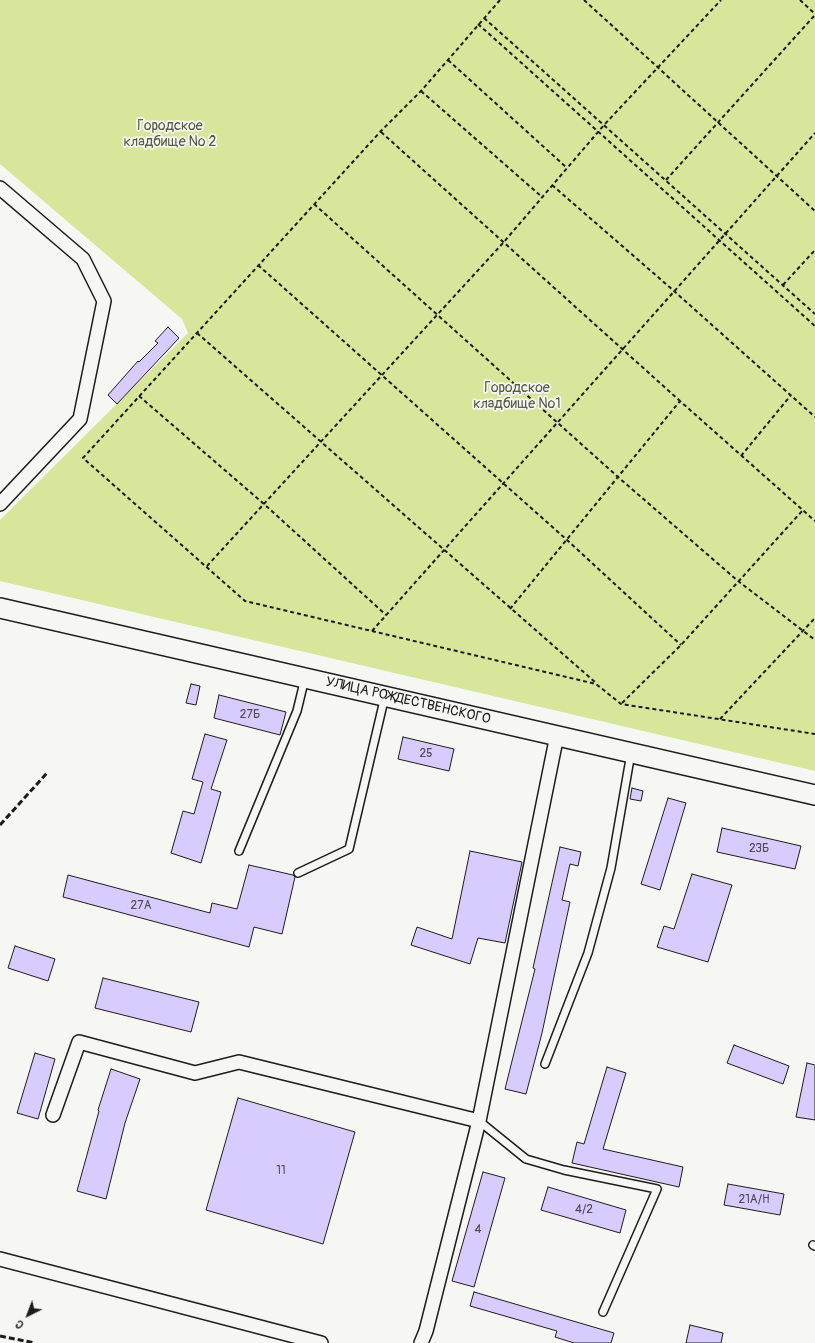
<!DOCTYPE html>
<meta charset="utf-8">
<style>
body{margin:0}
#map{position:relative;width:815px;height:1343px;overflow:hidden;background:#f6f6f2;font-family:Pangolin,sans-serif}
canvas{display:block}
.north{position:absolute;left:8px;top:1295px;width:40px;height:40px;-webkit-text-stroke:3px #f6f6f2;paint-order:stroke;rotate:222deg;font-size:11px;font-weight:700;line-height:16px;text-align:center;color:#1c1c1c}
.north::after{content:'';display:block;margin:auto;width:14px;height:18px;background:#1c1c1c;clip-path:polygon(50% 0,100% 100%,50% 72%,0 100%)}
</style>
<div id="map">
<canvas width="815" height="1343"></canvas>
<div class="north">С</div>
</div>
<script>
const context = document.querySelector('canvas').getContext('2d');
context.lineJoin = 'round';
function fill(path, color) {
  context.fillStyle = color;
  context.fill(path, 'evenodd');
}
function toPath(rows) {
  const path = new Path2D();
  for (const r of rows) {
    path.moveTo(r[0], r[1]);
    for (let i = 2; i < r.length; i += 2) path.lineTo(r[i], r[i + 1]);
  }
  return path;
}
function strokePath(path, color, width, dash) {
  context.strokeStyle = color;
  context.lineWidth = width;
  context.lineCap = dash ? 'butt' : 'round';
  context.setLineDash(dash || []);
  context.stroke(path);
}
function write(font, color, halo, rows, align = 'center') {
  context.font = font + ' Pangolin,sans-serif';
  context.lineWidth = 3.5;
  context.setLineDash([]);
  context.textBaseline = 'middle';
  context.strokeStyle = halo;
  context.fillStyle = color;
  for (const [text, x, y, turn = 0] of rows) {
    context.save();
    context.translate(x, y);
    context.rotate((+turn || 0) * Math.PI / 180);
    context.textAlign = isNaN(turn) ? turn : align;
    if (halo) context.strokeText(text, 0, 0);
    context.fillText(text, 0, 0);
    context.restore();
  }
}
fill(toPath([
 [0,0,815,0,815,771,0,581,0,520,188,333,182,319,0,164]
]), '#d7e69a');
const building = toPath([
 [168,327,179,338,117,404,108,395,138,361,139,362,158,343,155,341,168,327],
 [191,684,200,686,196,705,186,703,191,684],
 [219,695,286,712,280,735,214,718,219,695],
 [205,734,227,740,211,789,221,792,201,863,171,853,183,811,194,814,203,782,192,779,205,734],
 [403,737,454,749,449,771,398,759,403,737],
 [632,788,643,791,641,801,630,799,632,788],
 [668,798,686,803,660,890,641,884,668,798],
 [722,828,801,846,795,869,717,852,722,828],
 [560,847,581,852,578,866,570,864,562,900,570,902,542,1033,526,1094,505,1089,535,969,533,968,560,847],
 [470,851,522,862,505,943,478,938,470,964,411,945,417,927,452,939,470,851],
 [249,865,293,875,295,877,282,934,254,927,249,947,63,897,68,875,210,913,212,903,237,909,249,865],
 [692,874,732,885,708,962,657,947,664,926,674,929,692,874],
 [15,946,55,959,48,981,8,968,15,946],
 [103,978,199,1002,191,1032,95,1008,103,978],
 [734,1045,789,1066,783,1084,727,1063,734,1045],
 [35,1053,55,1059,38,1119,17,1113,35,1053],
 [807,1063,815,1065,815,1120,796,1117,807,1063],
 [607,1067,626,1073,603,1149,683,1167,679,1187,572,1163,577,1142,584,1144,607,1067],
 [111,1069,140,1079,125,1123,106,1199,77,1191,99,1111,98,1110,111,1069],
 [238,1098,355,1132,323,1244,206,1210,238,1098],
 [483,1172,505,1178,474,1287,452,1281,483,1172],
 [728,1184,784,1194,780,1215,724,1205,728,1184],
 [548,1187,626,1210,620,1233,541,1210,548,1187],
 [474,1292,614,1333,611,1343,574,1343,555,1337,557,1331,470,1306,474,1292],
 [690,1325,723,1333,721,1343,686,1343,690,1325]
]);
fill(building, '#d8cbfd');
strokePath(building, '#1c1c1c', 1);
const lane = toPath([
 [239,851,297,711,305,678],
 [298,873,349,849,385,696],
 [545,1064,588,953,611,868,631,753],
 [479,1121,526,1159,564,1170,657,1189,603,1312],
 [813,1245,815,1246]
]);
const street = toPath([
 [0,188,83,259,104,301,80,419,0,504],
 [53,1115,79,1042,195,1073,239,1062,479,1121],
 [0,1259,321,1343],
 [421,1343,426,1331,479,1121,557,735]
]);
const secondary = toPath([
 [0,608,815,795]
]);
strokePath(lane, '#1c1c1c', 10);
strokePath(street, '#1c1c1c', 16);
strokePath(secondary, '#1c1c1c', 22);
strokePath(toPath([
 [500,0,421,91,381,131,83,458,245,601,596,684,621,704,815,734],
 [584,0,815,211],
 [800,0,815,14],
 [484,18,815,314],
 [478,24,815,326],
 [448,60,567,168],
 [421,91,542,197],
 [381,132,680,401],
 [666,180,815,15],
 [552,185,674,291,815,417],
 [314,204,618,477,738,581,815,640],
 [258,265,567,540,681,645],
 [783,285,815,250],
 [197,333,596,683],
 [139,396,264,504,386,615],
 [741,456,791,395],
 [207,566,503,243,604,125,721,0],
 [510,609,680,401,815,521],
 [372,631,815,133],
 [622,703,681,645,803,510],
 [720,719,815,618]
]), '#1c1c1c', 2, [4, 3]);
strokePath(lane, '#f6f6f2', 7);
strokePath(street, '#f6f6f2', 13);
strokePath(secondary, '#f6f6f2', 19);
strokePath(toPath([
 [0,825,47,773],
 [0,1336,35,1343]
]), '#1c1c1c', 3, [6, 3]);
write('12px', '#4b4854', null, [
 ["27Б",250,715],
 ["25",426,754],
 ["23Б",759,849],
 ["27А",141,906],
 ["11",281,1171],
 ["21А/Н",754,1200],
 ["4/2",584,1210],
 ["4",478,1230]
]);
write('14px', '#545942', '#f6f6f2', [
 ["Городское",170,126],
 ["кладбище № 2",170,142],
 ["Городское",517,388],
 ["кладбище №1",517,404]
]);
write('14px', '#1c1c1c', '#f6f6f2', [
 ["УЛИЦА РОЖДЕСТВЕНСКОГО",408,701,13]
]);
</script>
